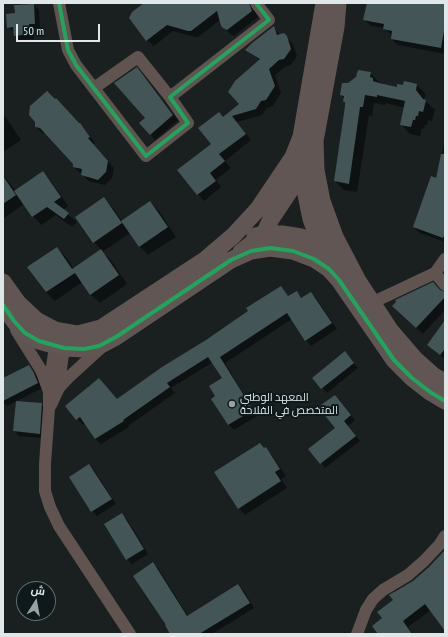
<!DOCTYPE html>
<meta charset="utf-8">
<style>
body{margin:0}
#map{position:relative;width:448px;height:637px;overflow:hidden;background:#1a2020;font-family:"PT Sans Narrow",Cairo,sans-serif}
canvas{display:block}
.frame{position:absolute;inset:0;border:4px solid #dfe7e8;pointer-events:none}
.north{position:absolute;left:16px;top:581px;width:40px;height:40px;box-sizing:border-box;background:#0d191a;border:1px solid #616b6c;border-radius:50%;rotate:11deg;font-size:11px;font-weight:700;line-height:16px;text-align:center;color:#dfe7e8}
.north::after{content:'';display:block;margin:auto;width:14px;height:18px;background:#9aa1a2;clip-path:polygon(50% 0,100% 100%,50% 72%,0 100%)}
.scale{position:absolute;left:16px;top:24px;width:84px;height:18px;box-sizing:border-box;border:2px solid #dfe7e8;border-top:0;padding-left:5px;font-size:12px;line-height:14px;white-space:nowrap;color:#dfe7e8;-webkit-text-stroke:3px #0d191a;paint-order:stroke}
</style>
<div id="map">
<canvas width="448" height="637"></canvas>
<div class="frame"></div>
<div class="north">ش</div>
<div class="scale">50 m</div>
</div>
<script>
const context = document.querySelector('canvas').getContext('2d');
context.lineJoin = 'round';
function fill(path, color) {
  context.fillStyle = color;
  context.fill(path, 'evenodd');
}
function toPath(rows) {
  const path = new Path2D();
  for (const r of rows) {
    path.moveTo(r[0], r[1]);
    for (let i = 2; i < r.length; i += 2) path.lineTo(r[i], r[i + 1]);
  }
  return path;
}
function strokePath(path, color, width, dash) {
  context.strokeStyle = color;
  context.lineWidth = width;
  context.lineCap = dash ? 'butt' : 'round';
  context.setLineDash(dash || []);
  context.stroke(path);
}
function write(font, color, halo, rows, align = 'center') {
  context.font = font + ' "PT Sans Narrow",Cairo,sans-serif';
  context.lineWidth = 4;
  context.setLineDash([]);
  context.textBaseline = 'middle';
  context.strokeStyle = halo;
  context.fillStyle = color;
  for (const [text, x, y, turn = 0] of rows) {
    context.save();
    context.translate(x, y);
    context.rotate((+turn || 0) * Math.PI / 180);
    context.textAlign = isNaN(turn) ? turn : align;
    if (halo) context.strokeText(text, 0, 0);
    context.fillText(text, 0, 0);
    context.restore();
  }
}
fill(toPath([
 [15,3,34,3,34,5,39,10,40,28,33,28,34,39,19,40,15,35,14,32,8,27,16,14],
 [146,3,259,3,255,11,258,17,234,36,230,34,224,27,220,20,198,37,195,37,173,31,154,46,147,40],
 [368,3,445,3,445,54,398,45,392,39,393,36,384,28,371,26,365,20],
 [273,27,280,35,283,34,293,44,297,56,291,65,285,67,275,75,281,93,273,106,267,108,262,115,237,122,251,140,225,161,231,168,216,180,221,187,204,201,178,170,212,144,223,118,240,104,260,60,247,50],
 [141,73,178,120,155,140,141,123,146,118],
 [370,73,379,82,379,84,398,88,417,85,426,94,424,100,435,110,432,121,428,120,427,125,425,125,424,129,422,128,420,136,410,134,401,124,405,108,386,103,385,105,374,103,372,116,369,115,357,192,344,190,335,181,346,106,345,99,341,95,349,85],
 [3,113,21,140,3,152],
 [80,124,95,143,93,145,114,168,112,178,105,185,88,181,82,173,80,173,74,167,74,164,46,133,42,133,36,127],
 [445,139,445,242,420,233,414,227,437,179],
 [43,173,51,181,68,206,63,210,77,222,72,227,56,215,41,225,33,216,24,204,3,219,3,175,16,191],
 [104,199,113,208,122,221,150,202,159,211,176,237,148,255,139,246,130,233,102,252,110,259,127,284,100,303,90,294,82,282,55,301,46,292,29,267,57,248,66,257,74,269,101,250,94,242],
 [281,287,289,297,296,292,302,298,311,293,316,298,337,329,311,346,306,340,292,319,225,363,257,416,234,430,228,424,216,397,224,378,213,362,171,388,175,393,128,426,129,427,101,444,95,439,85,423,83,425,66,406,117,400,250,311],
 [442,293,445,293,445,310,423,334,400,313],
 [445,322,445,359,433,349],
 [349,357,358,368,327,393,313,378],
 [29,366,39,379,42,388,7,406,3,402,3,380],
 [335,396,355,420,348,426,360,441,325,468,321,463,336,428],
 [41,404,46,409,44,438,19,436,14,431],
 [266,448,272,455,286,476,281,479,287,488,245,515,239,508],
 [89,465,94,470,116,504,97,516,92,511],
 [122,514,127,519,148,554,132,564,127,559],
 [445,551,445,630,431,610,408,627,413,634,379,634,383,618,394,600,430,567],
 [153,564,158,568,188,616,238,585,243,590,254,608,212,634,172,634]
]), '#0007');
fill(toPath([
 [144,3,249,3,252,11,227,30,223,28,221,26,217,11,191,31,188,31,167,25,146,41,129,18,132,12],
 [367,3,445,3,445,25,441,48,391,39,392,31,383,29,384,24,363,20],
 [34,4,35,24,29,24,30,34,14,36,13,27,7,28,6,14,15,13,14,5],
 [274,26,277,35,284,33,287,36,291,49,284,59,279,60,269,69,275,86,266,100,261,101,256,109,232,116,246,134,219,154,225,161,210,173,216,181,197,195,177,170,211,144,198,128,219,112,223,117,239,104,228,92,235,81,260,59,245,50,252,43],
 [137,67,173,115,150,135,139,123,145,118,114,83],
 [358,70,371,72,370,77,373,78,373,81,379,83,397,87,397,84,403,85,404,81,417,84,416,90,423,99,426,100,423,112,419,111,418,116,416,116,415,120,413,120,411,127,400,125,405,101,377,95,377,97,365,95,363,107,360,107,349,184,334,181,345,106,345,102,343,102,344,96,340,95,342,83,348,83,356,77],
 [47,91,55,99,56,98,79,123,80,123,90,137,88,138,108,161,106,172,98,180,81,175,82,169,73,167,73,164,40,128,35,127,35,122,29,115,30,106],
 [441,154,445,154,445,233,443,238,413,227,431,176,436,178],
 [43,171,61,197,54,202,69,213,64,219,47,207,32,217,14,191],
 [3,176,16,195,3,204],
 [104,197,122,223,93,243,75,217],
 [150,201,168,227,139,247,121,221],
 [57,247,72,269,101,249,119,275,90,295,75,273,46,292,27,267],
 [433,282,440,290,445,292,445,297,416,328,392,306,396,302,395,300],
 [281,286,288,296,297,291,301,298,311,292,332,323,305,341,287,313,220,357,253,410,228,425,211,399,215,396,209,386,222,378,208,357,167,383,170,387,123,420,124,421,95,439,80,417,76,420,65,406,99,378,117,399,162,367,206,340,248,311,246,308],
 [445,320,445,349,440,355,427,345],
 [345,351,354,363,321,389,312,378],
 [29,365,34,373,38,383,3,401,3,378],
 [335,395,351,415,344,421,356,436,320,464,308,449,335,428,318,407],
 [16,401,42,403,40,434,13,431],
 [260,443,264,448,266,447,280,469,275,472,281,481,238,509,214,472],
 [89,464,112,499,91,512,69,477],
 [122,513,144,549,126,560,104,524],
 [445,550,445,631,425,604,403,621,412,634,378,634,372,626,382,618,377,612,393,600,389,595,413,581,429,567],
 [153,562,187,616,238,584,250,603,199,634,170,634,165,625,166,625,133,576]
]), '#435556');
strokePath(toPath([
 [59,3,68,50,76,65,146,156,188,123,170,97,269,20,256,3],
 [94,88,138,57,170,97],
 [435,273,445,285],
 [365,306,435,273,445,259],
 [16,330,41,370,48,389],
 [61,340,57,344,54,353,49,388,49,408,45,464,45,491,50,507,59,526,130,634],
 [58,389,69,377,104,345],
 [51,405,58,390,64,348,62,340],
 [357,634,366,610,373,599,383,590,408,575,424,561,440,544,445,536]
]), '#605350', 12);
strokePath(toPath([
 [338,3,336,27,315,141,316,170,322,201,335,237,358,281,390,330,415,359,434,376,445,382],
 [301,144,301,170,311,219,320,243,336,273],
 [255,236,264,234,282,234,301,237,320,243,326,248],
 [241,252,264,234,271,219,295,183,303,166],
 [3,282,18,303,36,320,55,330,78,334,101,328,206,259,234,235,258,209,293,157,301,137,324,3],
 [3,305,14,321,25,333,39,341,64,348,84,349,99,346,116,337,231,260,251,251,270,248,293,251,314,259,329,269,339,280,394,360,412,378,430,392,445,401]
]), '#615653', 17);
strokePath(toPath([
 [59,3,68,50,76,65,146,156,188,123,170,97,269,20,256,3],
 [3,305,14,321,25,333,39,341,64,348,84,349,99,346,116,337,231,260,251,251,270,248,293,251,314,259,329,269,339,280,394,360,412,378,430,392,445,401]
]), '#20a55d', 4);
for (const [x, y, r, color] of [
 [232,404,4,"#9aa1a2"]
]) {
  const dot = new Path2D();
  dot.arc(x, y, r, 0, 2 * Math.PI);
  context.fillStyle = color;
  context.fill(dot);
  strokePath(dot, '#0d191a', 1.5);
}
write('11px', '#dfe7e8', '#0d191a', [
 ["المعهد الوطني",240,398],
 ["المتخصص في الفلاحة",240,411]
], 'left');
</script>
